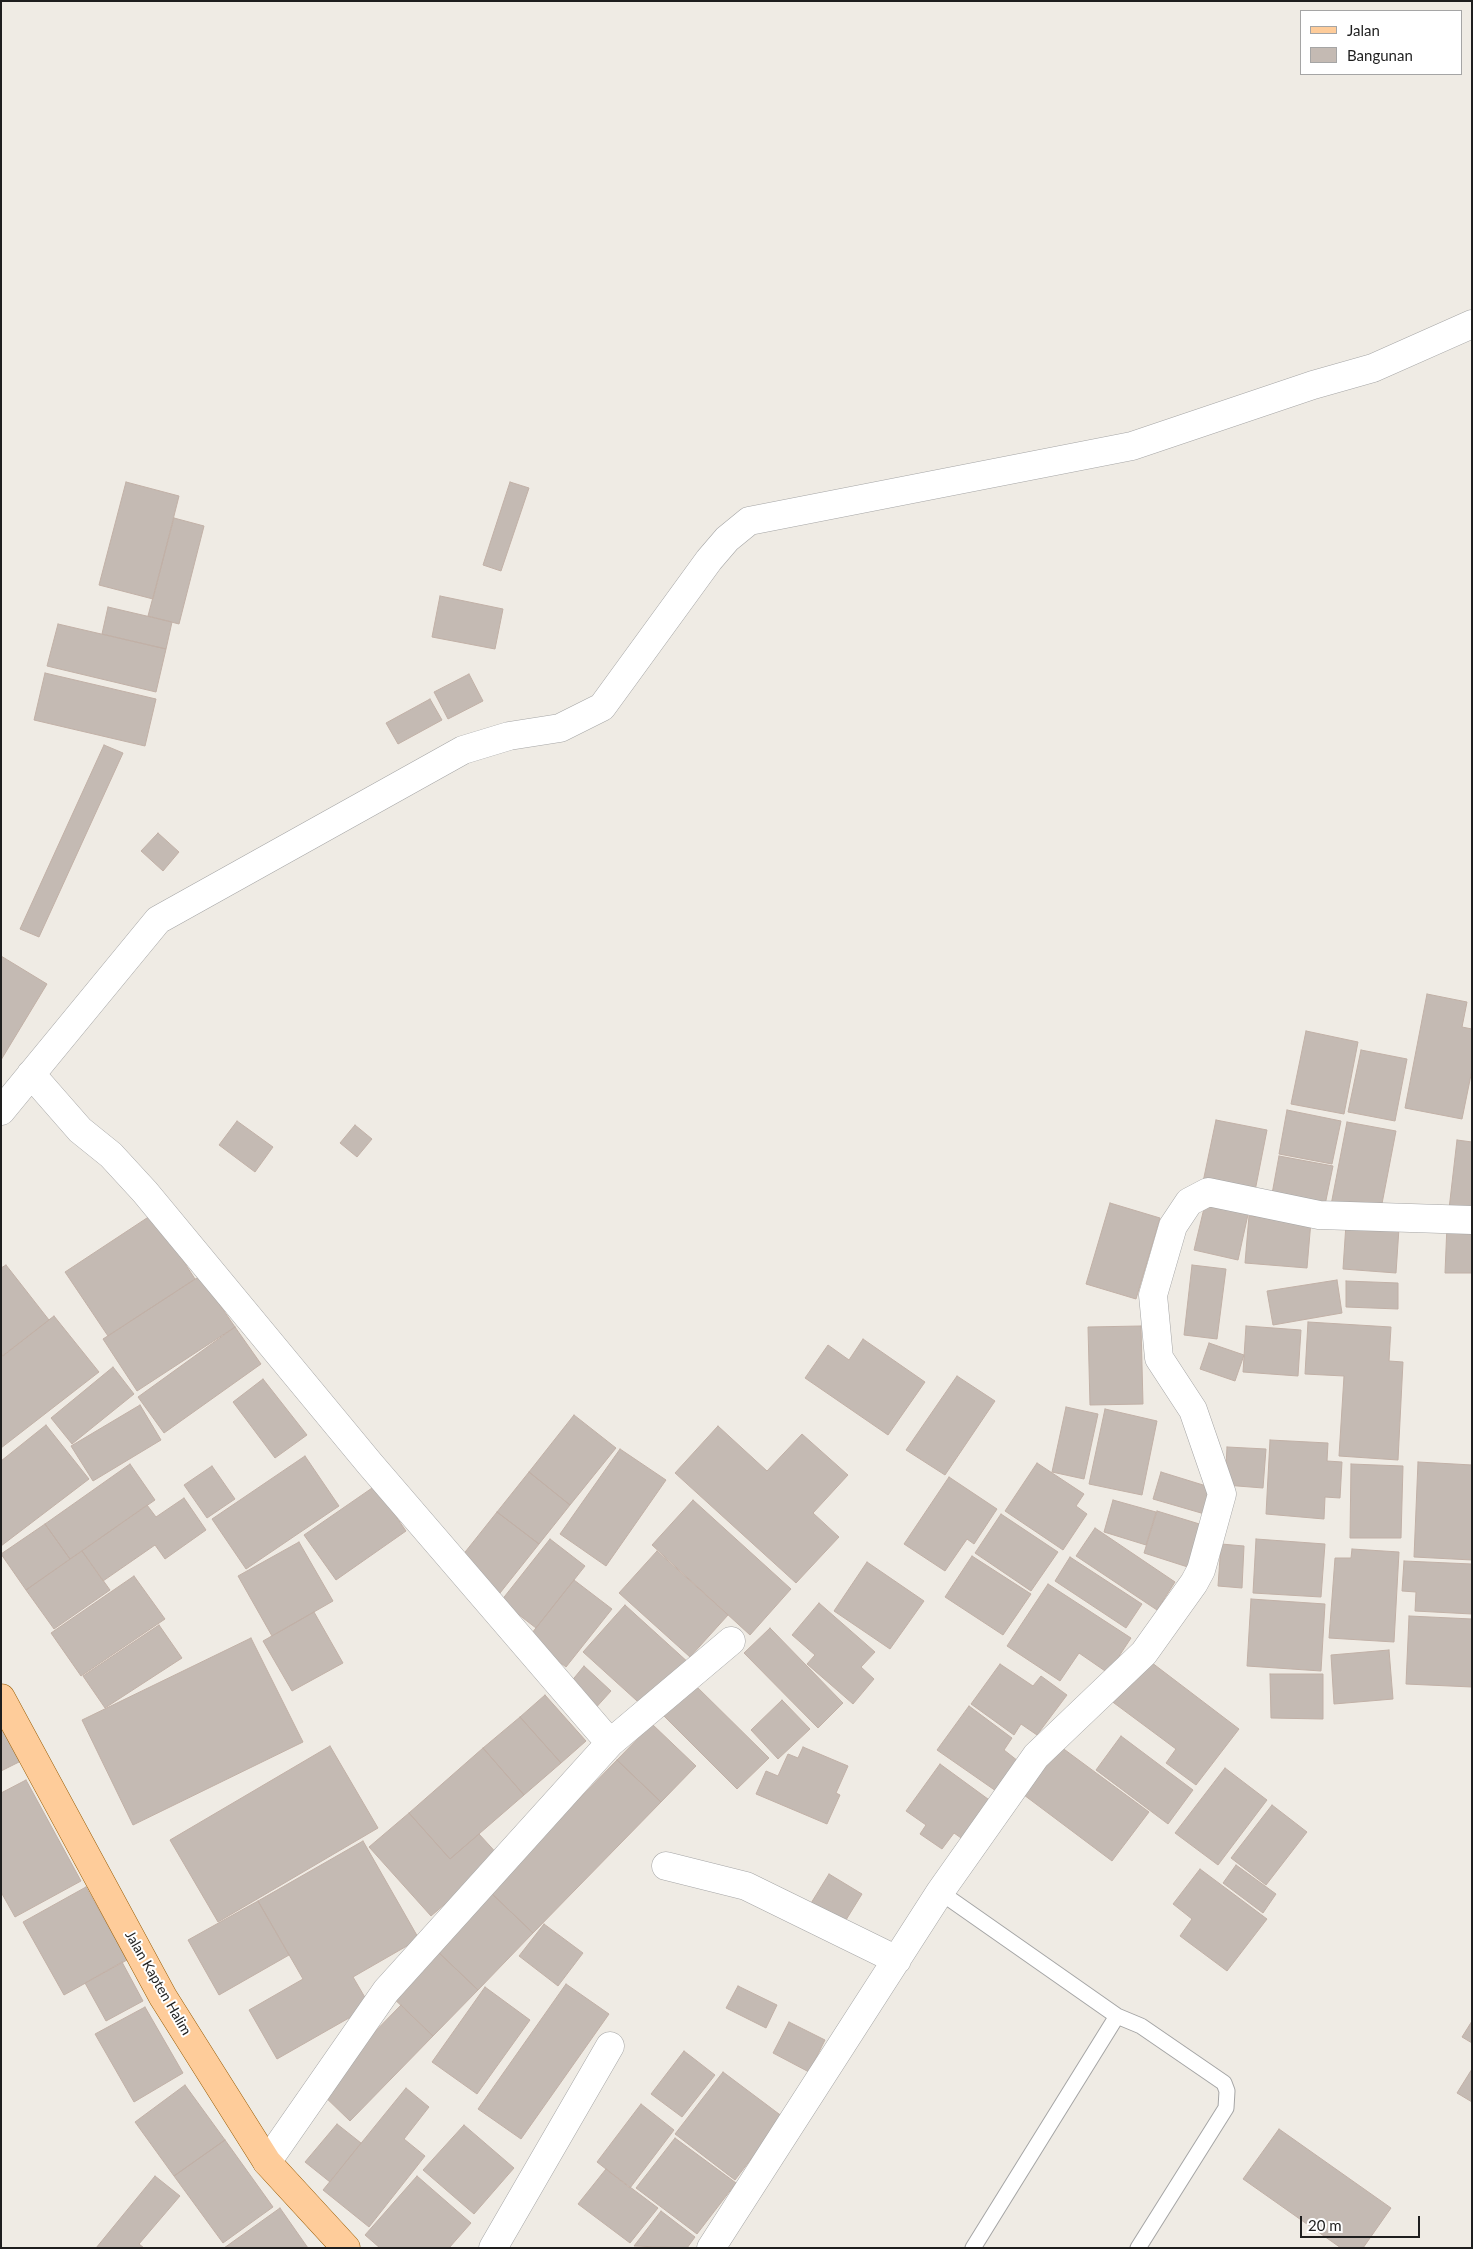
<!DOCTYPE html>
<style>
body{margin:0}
#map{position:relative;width:1473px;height:2249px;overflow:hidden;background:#efebe4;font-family:Lato,sans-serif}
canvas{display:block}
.frame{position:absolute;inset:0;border:2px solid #1e1e1e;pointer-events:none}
.legend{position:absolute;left:1300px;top:10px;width:162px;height:65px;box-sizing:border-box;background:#fff;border:1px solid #a5a5a5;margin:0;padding:6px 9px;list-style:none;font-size:15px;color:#1e1e1e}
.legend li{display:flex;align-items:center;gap:10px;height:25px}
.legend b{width:25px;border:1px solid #a5a5a5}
.scale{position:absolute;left:1300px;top:2216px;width:120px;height:22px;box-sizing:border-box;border:2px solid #1e1e1e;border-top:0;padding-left:6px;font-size:15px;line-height:18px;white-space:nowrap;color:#1e1e1e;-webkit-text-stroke:4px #fff;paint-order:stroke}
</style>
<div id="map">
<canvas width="1473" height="2249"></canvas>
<div class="frame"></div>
<ul class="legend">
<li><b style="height:6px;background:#fecc9a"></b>Jalan</li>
<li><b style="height:14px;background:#c4bab3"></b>Bangunan</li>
</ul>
<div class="scale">20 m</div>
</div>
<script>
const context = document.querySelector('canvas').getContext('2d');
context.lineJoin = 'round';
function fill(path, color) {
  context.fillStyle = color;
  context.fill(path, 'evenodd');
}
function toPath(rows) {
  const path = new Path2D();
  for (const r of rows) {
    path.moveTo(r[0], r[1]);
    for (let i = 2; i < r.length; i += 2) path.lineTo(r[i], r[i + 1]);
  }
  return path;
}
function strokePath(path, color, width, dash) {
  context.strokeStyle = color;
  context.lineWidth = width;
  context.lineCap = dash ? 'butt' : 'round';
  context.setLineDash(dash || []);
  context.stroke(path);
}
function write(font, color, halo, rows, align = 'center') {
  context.font = font + ' Lato,sans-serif';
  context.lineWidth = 4;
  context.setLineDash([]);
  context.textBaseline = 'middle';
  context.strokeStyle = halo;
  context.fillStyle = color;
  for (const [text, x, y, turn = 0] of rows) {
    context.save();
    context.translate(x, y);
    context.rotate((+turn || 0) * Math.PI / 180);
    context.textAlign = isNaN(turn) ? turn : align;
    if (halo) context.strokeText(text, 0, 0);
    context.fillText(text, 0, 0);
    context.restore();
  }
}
const building = toPath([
 [126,482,179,496,153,599,99,585,126,482],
 [510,482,529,488,501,571,483,565,510,482],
 [174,518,204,526,179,624,148,616,174,518],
 [440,596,503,609,495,649,432,637,440,596],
 [108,607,172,622,166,649,102,634,108,607],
 [58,624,166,649,156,692,47,666,58,624],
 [45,673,156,699,145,746,34,720,45,673],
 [469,674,483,701,448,719,434,692,469,674],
 [430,699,442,720,398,744,386,723,430,699],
 [104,745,123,753,39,937,20,929,104,745],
 [158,833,179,852,163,871,141,851,158,833],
 [1,956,47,984,1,1060,1,956],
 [1427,994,1467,1002,1462,1027,1472,1029,1472,1070,1462,1119,1405,1108,1427,994],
 [1306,1031,1358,1042,1344,1114,1291,1104,1306,1031],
 [1361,1050,1407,1059,1395,1121,1348,1112,1361,1050],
 [1287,1110,1341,1121,1332,1164,1279,1154,1287,1110],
 [1216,1120,1267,1130,1255,1191,1203,1182,1216,1120],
 [237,1121,273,1147,255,1172,219,1145,237,1121],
 [1347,1122,1396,1131,1380,1214,1331,1205,1347,1122],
 [355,1125,372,1139,357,1157,340,1143,355,1125],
 [1457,1140,1472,1142,1472,1212,1449,1209,1457,1140],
 [1279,1156,1333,1166,1325,1205,1272,1194,1279,1156],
 [1206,1200,1249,1210,1238,1260,1194,1250,1206,1200],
 [1110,1203,1160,1218,1136,1299,1086,1284,1110,1203],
 [153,1214,195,1279,108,1336,65,1272,153,1214],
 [1249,1216,1311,1221,1307,1268,1245,1263,1249,1216],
 [1346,1224,1399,1228,1396,1273,1343,1269,1346,1224],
 [1447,1225,1472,1227,1472,1273,1445,1273,1447,1225],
 [6,1265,49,1320,3,1356,1,1353,1,1268,6,1265],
 [1192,1265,1226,1269,1217,1339,1184,1335,1192,1265],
 [200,1276,235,1327,137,1391,103,1339,200,1276],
 [1337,1280,1342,1313,1273,1325,1267,1291,1337,1280],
 [1346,1281,1398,1283,1398,1309,1346,1307,1346,1281],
 [54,1316,99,1372,1,1448,1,1357,54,1316],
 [1308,1322,1391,1327,1389,1361,1403,1362,1398,1460,1339,1456,1344,1376,1305,1374,1308,1322],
 [1141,1326,1143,1404,1090,1405,1088,1327,1141,1326],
 [1246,1326,1301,1330,1298,1376,1243,1372,1246,1326],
 [235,1327,261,1364,164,1433,138,1397,235,1327],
 [863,1339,925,1382,888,1435,805,1378,828,1345,849,1360,863,1339],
 [1209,1343,1244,1355,1235,1381,1200,1369,1209,1343],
 [113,1367,134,1394,72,1444,51,1418,113,1367],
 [957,1376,995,1401,945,1475,906,1450,957,1376],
 [263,1379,307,1435,275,1458,233,1402,263,1379],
 [140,1405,161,1440,93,1481,71,1446,140,1405],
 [1066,1407,1098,1414,1084,1479,1052,1472,1066,1407],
 [1105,1409,1157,1421,1142,1495,1089,1484,1105,1409],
 [574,1415,616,1448,570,1505,529,1472,574,1415],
 [46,1425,89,1479,1,1546,1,1461,46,1425],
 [718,1426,767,1471,802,1434,848,1475,813,1513,839,1537,796,1583,675,1473,718,1426],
 [1270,1440,1328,1443,1327,1461,1342,1462,1340,1498,1325,1497,1324,1519,1266,1514,1270,1440],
 [1227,1447,1266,1449,1263,1488,1225,1485,1227,1447],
 [620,1449,666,1480,606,1566,560,1534,620,1449],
 [305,1456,339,1506,246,1569,212,1519,305,1456],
 [1418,1462,1472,1465,1472,1560,1414,1557,1418,1462],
 [1037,1463,1084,1494,1076,1506,1087,1514,1063,1550,1005,1511,1037,1463],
 [130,1464,155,1500,70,1559,45,1524,130,1464],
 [1351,1464,1403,1466,1401,1538,1350,1538,1351,1464],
 [212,1466,235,1499,207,1518,184,1485,212,1466],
 [529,1472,570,1505,539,1544,497,1512,529,1472],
 [1161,1472,1216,1489,1208,1515,1153,1499,1161,1472],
 [949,1477,997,1509,974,1544,967,1539,945,1571,904,1544,949,1477],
 [375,1486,406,1531,336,1580,304,1535,375,1486],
 [184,1498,206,1530,165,1559,155,1545,103,1581,82,1551,147,1505,156,1517,184,1498],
 [693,1500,791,1589,750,1635,652,1545,693,1500],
 [1113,1500,1156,1512,1146,1545,1104,1532,1113,1500],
 [1157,1511,1206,1526,1194,1569,1144,1553,1157,1511],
 [497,1512,539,1544,500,1593,458,1561,497,1512],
 [1001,1514,1058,1552,1031,1591,975,1553,1001,1514],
 [45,1524,70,1559,26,1590,1,1554,45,1524],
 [1095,1528,1175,1582,1157,1610,1076,1556,1095,1528],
 [550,1539,585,1566,536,1628,501,1601,550,1539],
 [1256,1539,1325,1544,1321,1597,1253,1593,1256,1539],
 [299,1542,333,1601,272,1636,238,1576,299,1542],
 [1221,1544,1244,1546,1242,1588,1218,1586,1221,1544],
 [1352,1549,1399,1552,1394,1642,1329,1638,1335,1558,1351,1558,1352,1549],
 [82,1551,110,1590,54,1629,26,1590,82,1551],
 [657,1551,728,1615,690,1657,619,1593,657,1551],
 [972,1556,1031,1594,1003,1635,945,1597,972,1556],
 [1070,1557,1142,1604,1126,1628,1055,1581,1070,1557],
 [1404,1561,1472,1564,1472,1614,1415,1611,1416,1592,1402,1591,1404,1561],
 [867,1562,924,1601,890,1649,834,1611,867,1562],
 [134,1576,165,1619,81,1676,51,1633,134,1576],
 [574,1580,612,1609,566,1667,528,1638,574,1580],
 [1048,1584,1131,1638,1108,1673,1079,1653,1060,1681,1007,1646,1048,1584],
 [1251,1599,1325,1604,1321,1671,1247,1666,1251,1599],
 [819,1603,875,1652,861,1667,874,1679,853,1704,807,1664,815,1655,792,1635,819,1603],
 [625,1605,690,1664,647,1710,583,1652,625,1605],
 [314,1612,343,1663,292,1691,263,1641,314,1612],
 [1409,1616,1472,1619,1472,1687,1406,1684,1409,1616],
 [159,1625,182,1658,105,1708,83,1676,159,1625],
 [770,1628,843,1703,818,1728,744,1653,770,1628],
 [251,1638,303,1742,133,1825,82,1720,251,1638],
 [1389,1650,1393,1699,1334,1704,1331,1655,1389,1650],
 [1143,1656,1239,1729,1196,1785,1166,1763,1176,1749,1110,1700,1143,1656],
 [1000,1664,1033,1686,1041,1676,1067,1695,1037,1735,1021,1724,1014,1735,971,1704,1000,1664],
 [584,1666,611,1691,592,1712,565,1689,584,1666],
 [1270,1674,1323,1674,1323,1719,1271,1718,1270,1674],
 [694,1684,769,1758,737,1789,663,1715,694,1684],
 [545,1695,586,1741,561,1763,520,1717,545,1695],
 [782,1700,810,1729,778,1759,751,1730,782,1700],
 [969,1706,1012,1738,1004,1750,1018,1761,996,1791,937,1750,969,1706],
 [520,1717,561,1763,524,1795,483,1748,520,1717],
 [1,1722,21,1761,1,1771,1,1722],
 [652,1724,696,1766,661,1802,617,1760,652,1724],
 [1121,1736,1193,1790,1168,1824,1096,1770,1121,1736],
 [1057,1744,1149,1812,1112,1861,1020,1792,1057,1744],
 [330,1746,378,1828,218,1922,170,1840,330,1746],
 [803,1747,848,1766,836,1793,840,1795,827,1824,756,1794,766,1771,778,1776,788,1754,798,1758,803,1747],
 [483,1748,524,1795,450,1859,409,1813,483,1748],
 [617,1760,661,1802,533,1933,489,1891,617,1760],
 [940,1764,992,1802,964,1840,954,1833,942,1849,920,1834,926,1825,906,1811,940,1764],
 [1225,1768,1267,1800,1218,1865,1175,1833,1225,1768],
 [26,1780,81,1881,15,1917,1,1892,1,1793,26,1780],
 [1272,1805,1307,1832,1266,1885,1231,1858,1272,1805],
 [409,1813,450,1859,479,1834,500,1857,431,1916,369,1847,409,1813],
 [363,1841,419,1939,353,1977,370,2006,277,2059,249,2010,303,1979,258,1901,363,1841],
 [1236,1865,1276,1894,1263,1913,1223,1883,1236,1865],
 [1200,1869,1267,1919,1227,1971,1180,1936,1192,1919,1173,1904,1200,1869],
 [829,1874,862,1894,841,1928,808,1908,829,1874],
 [86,1887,127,1960,64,1995,23,1922,86,1887],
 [489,1891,533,1933,478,1990,434,1948,489,1891],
 [258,1901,289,1955,219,1995,188,1940,258,1901],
 [544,1924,583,1953,558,1986,519,1956,544,1924],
 [434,1948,478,1990,433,2036,389,1994,434,1948],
 [122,1962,143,2001,106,2021,85,1983,122,1962],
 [566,1984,609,2014,521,2139,478,2109,566,1984],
 [738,1986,777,2005,766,2028,726,2008,738,1986],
 [485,1987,530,2020,477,2094,432,2062,485,1987],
 [401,2005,433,2036,350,2121,318,2090,401,2005],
 [145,2007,183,2073,134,2102,95,2034,145,2007],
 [1472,2021,1472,2043,1462,2037,1472,2021],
 [789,2022,825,2040,809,2072,773,2053,789,2022],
 [684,2051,715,2075,682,2117,651,2094,684,2051],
 [1472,2069,1472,2102,1457,2093,1472,2069],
 [723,2072,783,2117,735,2180,675,2134,723,2072],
 [185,2085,225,2140,174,2176,135,2122,185,2085],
 [406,2088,429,2107,404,2139,425,2156,369,2227,323,2190,406,2088],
 [641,2104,674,2130,630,2188,597,2162,641,2104],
 [337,2124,361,2143,330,2182,305,2162,337,2124],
 [464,2125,514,2168,474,2214,423,2170,464,2125],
 [1279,2129,1391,2208,1363,2248,1341,2248,1243,2179,1279,2129],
 [675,2138,736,2183,697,2234,636,2188,675,2138],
 [225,2140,273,2207,223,2243,174,2176,225,2140],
 [606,2169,658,2208,630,2243,578,2204,606,2169],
 [155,2176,180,2196,139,2244,144,2248,96,2248,155,2176],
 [417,2176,471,2223,449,2248,380,2248,365,2235,417,2176],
 [280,2208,308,2248,224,2248,280,2208],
 [661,2211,695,2237,687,2248,634,2246,661,2211]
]);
fill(building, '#c4bab3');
strokePath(building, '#c1b0a6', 1);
const service = toPath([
 [940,1892,1117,2016],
 [973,2248,1117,2016,1141,2026,1224,2083,1227,2091,1226,2108,1138,2248]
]);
const minor = toPath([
 [31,1074,80,1130,111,1155,145,1192,370,1464,610,1743],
 [1,1111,158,920,463,750,509,736,560,728,602,707,709,560,727,539,749,521,1132,446,1313,385,1373,368,1472,324],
 [666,1866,746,1886,897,1960],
 [267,2162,386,1991,610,1743,731,1641],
 [493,2248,610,2046],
 [711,2248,940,1892,1036,1756,1144,1653,1194,1583,1201,1570,1222,1494,1193,1410,1159,1358,1153,1295,1173,1226,1189,1202,1208,1192,1319,1215,1472,1220]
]);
const primary = toPath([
 [1,1698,163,1997,267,2162,346,2248]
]);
strokePath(service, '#a5a5a5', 17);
strokePath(minor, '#a5a5a5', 29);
strokePath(primary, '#985b00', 29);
strokePath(service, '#fff', 15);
strokePath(minor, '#fff', 28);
strokePath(primary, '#fecc9a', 28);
write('14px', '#1e1e1e', '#fff', [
 ["Jalan Kapten Halim",158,1983,60]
]);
</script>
